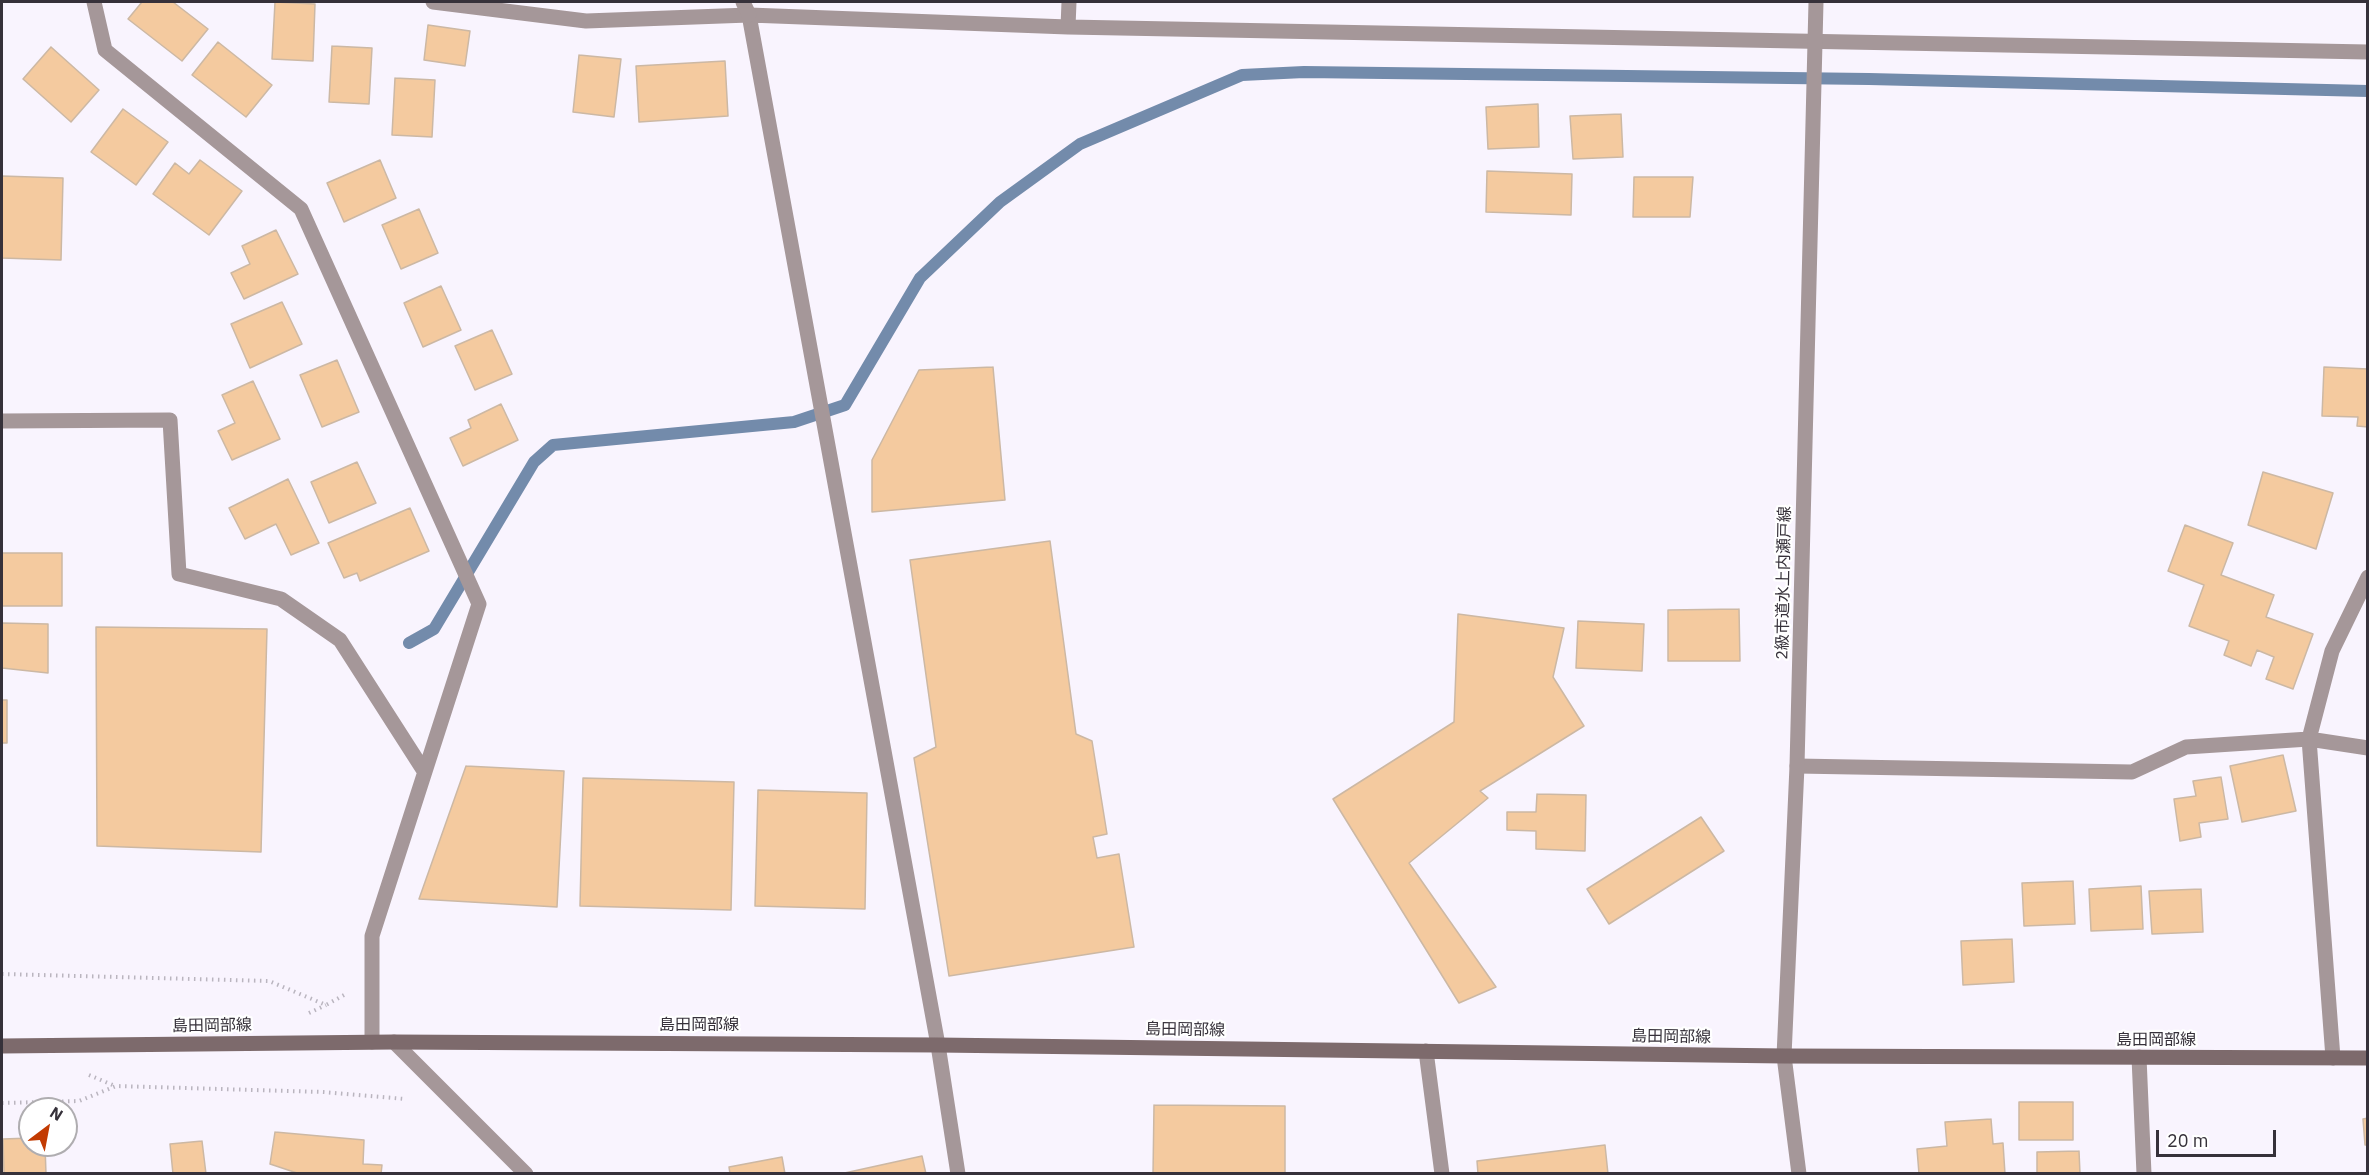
<!DOCTYPE html>
<meta charset="utf-8">
<style>
body{margin:0}
#map{position:relative;width:2369px;height:1175px;overflow:hidden;background:#f9f4fe;font-family:"IBM Plex Sans",sans-serif}
canvas{display:block}
.frame{position:absolute;inset:0;border:3px solid #36313a;pointer-events:none}
.north{position:absolute;left:18px;top:1097px;width:60px;height:60px;box-sizing:border-box;background:#fff;border:2px solid #afadb0;border-radius:50%;rotate:32deg;font-size:16px;font-weight:700;line-height:24px;text-align:center;color:#36313a}
.north::after{content:'';display:block;margin:auto;width:21px;height:27px;background:#c23b02;clip-path:polygon(50% 0,100% 100%,50% 72%,0 100%)}
.scale{position:absolute;left:2156px;top:1130px;width:120px;height:27px;box-sizing:border-box;border:3px solid #36313a;border-top:0;padding-left:8px;font-size:18px;line-height:21px;white-space:nowrap;color:#36313a;-webkit-text-stroke:4px #fff;paint-order:stroke}
</style>
<div id="map">
<canvas width="2369" height="1175"></canvas>
<div class="frame"></div>
<div class="north">N</div>
<div class="scale">20 m</div>
</div>
<script>
const context = document.querySelector('canvas').getContext('2d');
context.lineJoin = 'round';
function toPath(rows) {
  const path = new Path2D();
  for (const r of rows) {
    path.moveTo(r[0], r[1]);
    for (let i = 2; i < r.length; i += 2) path.lineTo(r[i], r[i + 1]);
  }
  return path;
}
function strokePath(path, color, width, dash) {
  context.strokeStyle = color;
  context.lineWidth = width;
  context.lineCap = dash ? 'butt' : 'round';
  context.setLineDash(dash || []);
  context.stroke(path);
}
function fill(path, color) {
  context.fillStyle = color;
  context.fill(path, 'evenodd');
}
function write(font, color, halo, rows, align = 'center') {
  context.font = font + ' "IBM Plex Sans","Noto Sans JP",sans-serif';
  context.lineWidth = 4.5;
  context.setLineDash([]);
  context.textBaseline = 'middle';
  context.strokeStyle = halo;
  context.fillStyle = color;
  for (const [text, x, y, turn = 0] of rows) {
    context.save();
    context.translate(x, y);
    context.rotate((+turn || 0) * Math.PI / 180);
    context.textAlign = isNaN(turn) ? turn : align;
    if (halo) context.strokeText(text, 0, 0);
    context.fillText(text, 0, 0);
    context.restore();
  }
}
strokePath(toPath([
 [409,643,434,629,534,462,553,445,794,422,845,405,920,278,1000,202,1080,144,1242,75,1304,72,1869,79,2368,91]
]), '#738bab', 12);
const building = toPath([
 [142,2,173,2,208,29,182,61,128,19,142,2],
 [275,2,315,4,313,61,272,59,275,2],
 [428,25,470,31,465,66,424,60,428,25],
 [218,42,272,85,246,117,192,75,218,42],
 [332,46,372,48,369,104,329,102,332,46],
 [51,47,99,90,71,122,23,79,51,47],
 [579,55,621,59,614,117,573,112,579,55],
 [725,61,728,116,639,122,636,66,725,61],
 [395,78,435,80,432,137,392,135,395,78],
 [1538,104,1539,147,1488,149,1486,107,1538,104],
 [123,109,168,142,136,185,91,152,123,109],
 [1621,114,1623,157,1573,159,1570,116,1621,114],
 [200,160,242,191,209,235,153,194,175,163,189,174,200,160],
 [380,160,396,198,344,222,327,183,380,160],
 [1487,171,1572,174,1571,215,1486,212,1487,171],
 [2,176,63,178,61,260,2,258,2,176],
 [1634,177,1693,177,1690,217,1633,217,1634,177],
 [419,209,438,253,401,269,382,225,419,209],
 [276,230,298,274,244,299,231,273,250,264,242,246,276,230],
 [441,286,461,330,423,347,404,303,441,286],
 [282,302,302,344,250,368,231,324,282,302],
 [492,330,512,374,475,390,455,346,492,330],
 [337,360,359,412,322,427,300,375,337,360],
 [993,367,1005,500,872,512,872,460,919,370,993,367],
 [2324,367,2368,369,2368,427,2357,426,2358,417,2322,416,2324,367],
 [253,381,280,439,232,460,218,431,235,423,222,395,253,381],
 [501,404,518,440,463,466,450,438,471,428,468,420,501,404],
 [357,462,376,503,329,523,311,482,357,462],
 [2263,472,2333,493,2316,549,2248,525,2263,472],
 [288,479,319,543,291,555,276,524,245,539,229,508,288,479],
 [410,508,429,551,360,581,357,573,344,578,328,543,410,508],
 [2185,525,2233,543,2221,575,2274,595,2266,617,2313,634,2293,689,2266,679,2274,657,2257,650,2251,666,2224,655,2229,641,2189,626,2204,585,2168,571,2185,525],
 [1050,541,1076,734,1092,741,1107,834,1093,837,1097,858,1119,854,1134,947,949,976,914,758,936,747,910,560,1050,541],
 [2,553,62,553,62,606,2,606,2,553],
 [1739,609,1740,661,1668,661,1668,610,1739,609],
 [1458,614,1564,628,1553,677,1584,726,1480,791,1488,798,1409,863,1496,987,1459,1003,1333,799,1454,722,1458,614],
 [1578,621,1644,624,1642,671,1576,668,1578,621],
 [2,623,48,624,48,673,2,668,2,623],
 [96,627,267,629,261,852,97,846,96,627],
 [2,700,7,700,7,743,2,743,2,700],
 [2283,755,2296,811,2242,822,2230,766,2283,755],
 [466,766,564,771,557,907,419,899,466,766],
 [2221,777,2228,819,2199,823,2201,837,2180,841,2174,799,2196,796,2193,781,2221,777],
 [583,778,734,782,731,910,580,906,583,778],
 [758,790,867,793,865,909,755,906,758,790],
 [1537,794,1586,795,1585,851,1536,849,1536,831,1507,830,1507,812,1536,812,1537,794],
 [1701,817,1724,851,1609,924,1587,889,1701,817],
 [2073,881,2075,924,2024,926,2022,883,2073,881],
 [2141,886,2143,929,2091,931,2089,889,2141,886],
 [2201,889,2203,932,2152,934,2149,891,2201,889],
 [2012,939,2014,982,1963,985,1961,941,2012,939],
 [2019,1102,2073,1102,2073,1140,2019,1140,2019,1102],
 [1154,1105,1285,1106,1285,1174,1153,1174,1154,1105],
 [2368,1118,2368,1145,2365,1145,2363,1119,2368,1118],
 [1991,1119,1993,1144,2003,1143,2005,1174,1919,1174,1917,1149,1947,1146,1945,1122,1991,1119],
 [275,1132,364,1140,363,1164,382,1165,381,1174,300,1174,270,1164,275,1132],
 [30,1138,30,1145,45,1145,46,1174,4,1174,3,1139,30,1138],
 [202,1141,206,1174,173,1174,170,1144,202,1141],
 [1605,1145,1608,1174,1478,1174,1477,1161,1605,1145],
 [2079,1151,2080,1174,2037,1174,2037,1152,2079,1151],
 [922,1156,926,1174,840,1174,922,1156],
 [782,1157,785,1174,730,1174,729,1167,782,1157]
]);
fill(building, '#f4ca9f');
strokePath(building, '#ccb8a4', 1.5);
strokePath(toPath([
 [2,974,269,981,326,1005,344,995],
 [309,1013,326,1005],
 [89,1075,115,1086],
 [2,1103,79,1101,116,1086,323,1092,405,1099]
]), '#bab5bf', 4, [1.5, 4.5]);
strokePath(toPath([
 [94,2,105,50,301,209,479,604,372,936,372,1042],
 [433,2,586,21,749,15,1068,27,2368,52],
 [749,15,938,1045,958,1174],
 [1068,27,1069,2],
 [2,421,170,420,179,574,281,599,340,640,424,771],
 [1797,766,2132,772,2186,747,2309,739,2368,748],
 [1426,1051,1442,1174],
 [1784,1056,1799,1174],
 [2139,1057,2144,1174],
 [2333,1058,2309,739,2332,651,2368,577]
]), '#a59799', 15);
strokePath(toPath([
 [743,2,749,15],
 [394,1042,526,1174],
 [1784,1056,1797,766,1816,2]
]), '#a59799', 15);
strokePath(toPath([
 [2,1046,394,1042,938,1045,1784,1056,2368,1058]
]), '#7d6a6c', 15);
write('16px', '#36313a', '#fff', [
 ["2級市道水上内瀬戸線",1784,583,-89],
 ["島田岡部線",699,1025],
 ["島田岡部線",212,1026,-1],
 ["島田岡部線",1185,1030,1],
 ["島田岡部線",1671,1037,1],
 ["島田岡部線",2156,1040]
]);
</script>
